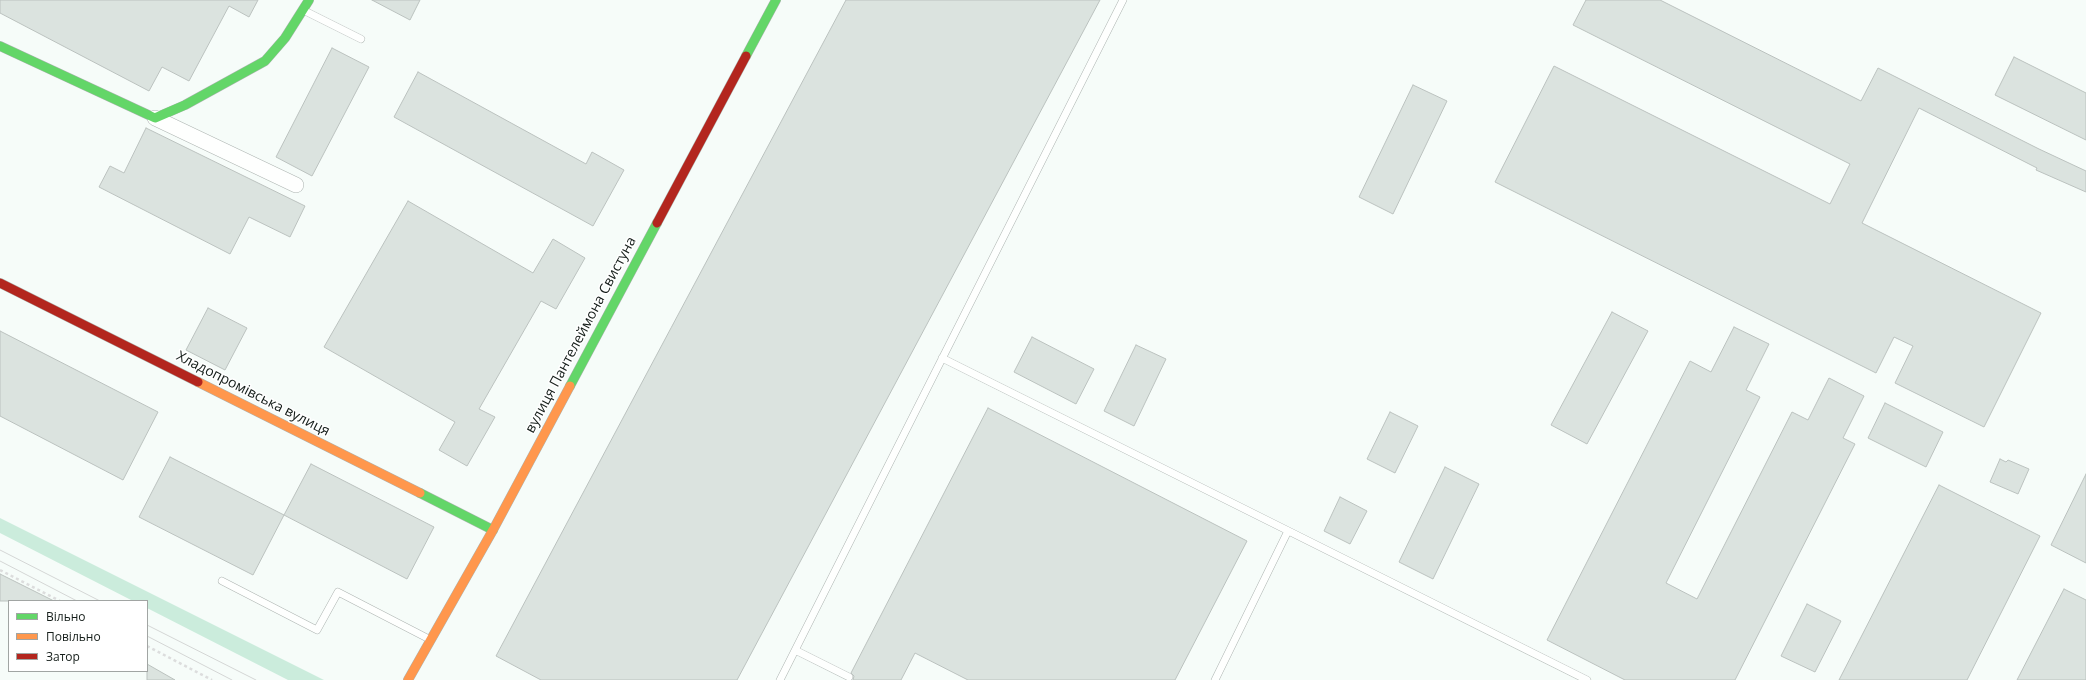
<!DOCTYPE html>
<meta charset="utf-8">
<style>
body{margin:0}
#map{position:relative;width:2086px;height:680px;overflow:hidden;background:#f6fcf9;font-family:"Open Sans",sans-serif}
canvas{display:block}
.legend{position:absolute;left:8px;top:600px;width:140px;height:72px;box-sizing:border-box;background:#fff;border:1px solid #a1a5a3;margin:0;padding:5px 7px;list-style:none;font-size:12px;color:#141d19}
.legend li{display:flex;align-items:center;gap:8px;height:20px}
.legend b{width:20px;border:1px solid #a1a5a3}
</style>
<div id="map">
<canvas width="2086" height="680"></canvas>
<ul class="legend">
<li><b style="height:5px;background:#63d668"></b>Вільно</li>
<li><b style="height:5px;background:#ff974d"></b>Повільно</li>
<li><b style="height:5px;background:#b3261e"></b>Затор</li>
</ul>
</div>
<script>
const context = document.querySelector('canvas').getContext('2d');
context.lineJoin = 'round';
function fill(path, color) {
  context.fillStyle = color;
  context.fill(path, 'evenodd');
}
function toPath(rows) {
  const path = new Path2D();
  for (const r of rows) {
    path.moveTo(r[0], r[1]);
    for (let i = 2; i < r.length; i += 2) path.lineTo(r[i], r[i + 1]);
  }
  return path;
}
function strokePath(path, color, width, dash) {
  context.strokeStyle = color;
  context.lineWidth = width;
  context.lineCap = dash ? 'butt' : 'round';
  context.setLineDash(dash || []);
  context.stroke(path);
}
function write(font, color, halo, rows, align = 'center') {
  context.font = font + ' "Open Sans",sans-serif';
  context.lineWidth = 3;
  context.setLineDash([]);
  context.textBaseline = 'middle';
  context.strokeStyle = halo;
  context.fillStyle = color;
  for (const [text, x, y, turn = 0] of rows) {
    context.save();
    context.translate(x, y);
    context.rotate((+turn || 0) * Math.PI / 180);
    context.textAlign = isNaN(turn) ? turn : align;
    if (halo) context.strokeText(text, 0, 0);
    context.fillText(text, 0, 0);
    context.restore();
  }
}
fill(toPath([
 [0,518,324,680,288,680,147,608,147,601,133,601,0,533]
]), '#cbecdc');
const building = toPath([
 [0,0,258,0,249,17,229,6,189,81,162,67,149,91,0,13,0,0],
 [372,0,420,0,410,20,372,0],
 [846,0,1100,0,737,680,541,680,496,656,846,0],
 [1586,0,1660,0,1861,101,1878,68,2039,149,2086,171,2086,192,2036,170,2037,168,1919,108,1862,223,2041,313,1984,427,1895,383,1913,346,1894,337,1876,373,1495,182,1554,66,1830,204,1850,164,1573,25,1586,0],
 [332,48,369,67,312,176,276,157,332,48],
 [2014,57,2086,93,2086,140,1995,95,2014,57],
 [418,72,586,164,592,152,624,170,593,226,394,117,418,72],
 [1413,85,1447,101,1393,214,1359,197,1413,85],
 [146,128,305,206,290,237,249,217,230,254,99,187,110,166,124,173,146,128],
 [408,201,533,273,553,239,585,258,556,309,541,301,479,409,495,417,467,466,439,450,455,422,324,347,408,201],
 [208,308,247,328,225,370,186,350,208,308],
 [1612,312,1648,331,1587,444,1551,425,1612,312],
 [1734,327,1769,344,1746,390,1760,397,1666,583,1697,599,1792,412,1808,420,1829,378,1864,396,1843,438,1855,444,1735,680,1625,680,1547,640,1690,361,1711,372,1734,327],
 [0,331,158,412,123,480,0,416,0,331],
 [1032,337,1094,369,1076,404,1014,372,1032,337],
 [1136,345,1166,359,1134,426,1104,411,1136,345],
 [1885,403,1943,432,1926,467,1868,438,1885,403],
 [988,408,1247,541,1175,680,968,680,915,653,901,680,853,680,854,676,851,673,988,408],
 [1390,412,1418,426,1395,473,1367,459,1390,412],
 [170,457,284,515,253,575,139,517,170,457],
 [2000,459,2006,462,2008,460,2029,469,2018,494,1990,482,2000,459],
 [311,464,434,527,407,579,284,515,311,464],
 [1445,467,1479,484,1433,579,1399,562,1445,467],
 [2086,474,2086,563,2051,545,2086,474],
 [1939,485,2040,536,1967,680,1839,680,1939,485],
 [1340,497,1367,511,1350,544,1324,531,1340,497],
 [0,574,54,601,0,601,0,574],
 [2064,589,2086,600,2086,680,2017,680,2064,589],
 [1807,604,1841,621,1815,672,1781,656,1807,604],
 [147,664,175,680,147,680,147,664]
]);
fill(building, '#dbe3df');
strokePath(building, '#bbc2bf', 1);
const lane = toPath([
 [305,11,361,39],
 [942,358,1587,680],
 [222,581,317,630,338,592,429,639],
 [797,651,849,677],
 [780,680,1123,0],
 [1215,680,1288,531]
]);
const street = toPath([
 [155,118,296,185]
]);
const fast = toPath([
 [0,46,155,118,185,105,265,61,285,38,309,0],
 [746,56,776,0],
 [570,386,657,223],
 [420,493,493,530]
]);
const slow = toPath([
 [198,382,420,493],
 [408,680,493,530,570,386]
]);
const jam = toPath([
 [657,223,746,56],
 [0,283,198,382]
]);
strokePath(lane, '#adb4b1', 8);
strokePath(street, '#adb4b1', 16);
strokePath(fast, '#adb4b1', 10);
strokePath(slow, '#adb4b1', 10);
strokePath(jam, '#adb4b1', 10);
strokePath(toPath([
 [0,570,60,601],
 [147,646,212,680]
]), '#dcdddd', 2.5, [3, 3]);
strokePath(lane, '#fefffe', 7);
strokePath(street, '#fefffe', 15);
strokePath(fast, '#63d668', 9);
strokePath(slow, '#ff974d', 9);
strokePath(jam, '#b3261e', 9);
strokePath(toPath([
 [0,550,100,601],
 [0,561,77,601],
 [147,625,256,680],
 [147,636,232,680]
]), '#d4d6d5', 1);
write('14px', '#141d19', '#fff', [
 ["вулиця Пантелеймона Свистуна",581,335,-62],
 ["Хладопромівська вулиця",253,394,27]
]);
</script>
